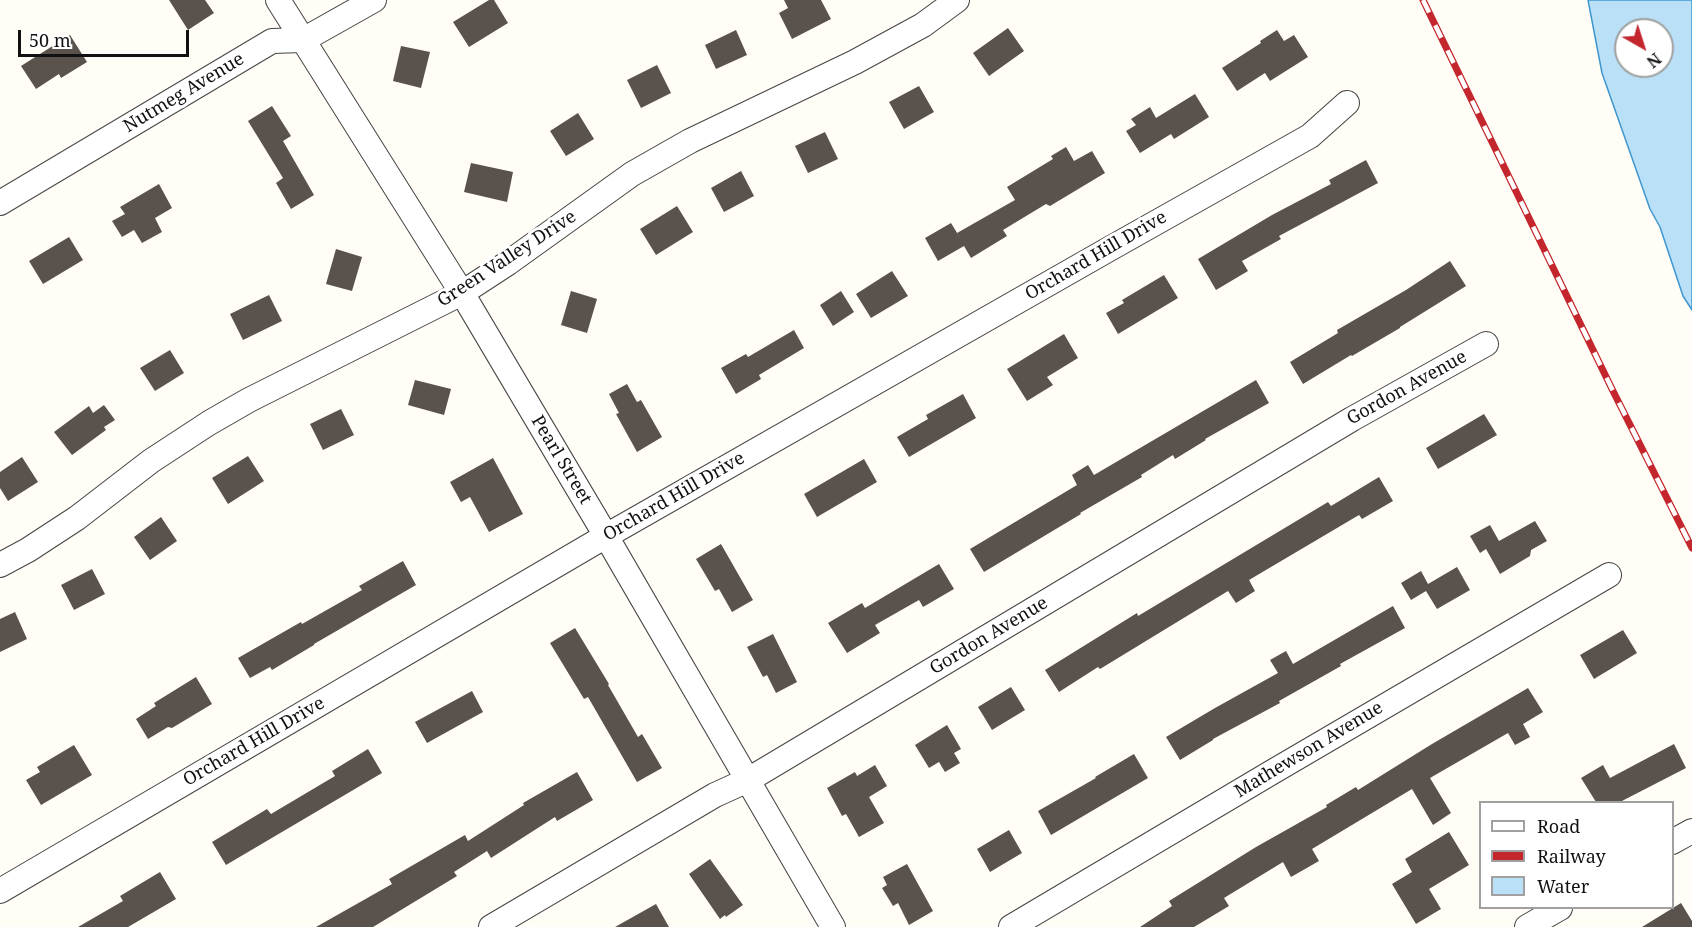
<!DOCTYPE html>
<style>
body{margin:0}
#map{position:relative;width:1692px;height:927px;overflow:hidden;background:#fffdf5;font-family:"Noto Serif",serif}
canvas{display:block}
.legend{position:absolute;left:1479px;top:801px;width:195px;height:108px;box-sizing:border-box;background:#fff;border:2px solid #a0a0a0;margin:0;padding:8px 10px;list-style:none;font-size:18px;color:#111}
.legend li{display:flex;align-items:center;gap:12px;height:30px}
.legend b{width:30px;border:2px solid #a0a0a0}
.north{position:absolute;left:1614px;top:18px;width:60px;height:60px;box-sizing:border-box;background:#fff;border:2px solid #a0a0a0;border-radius:50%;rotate:141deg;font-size:16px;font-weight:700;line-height:24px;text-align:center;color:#111}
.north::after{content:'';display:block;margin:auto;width:21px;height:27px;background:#c4262e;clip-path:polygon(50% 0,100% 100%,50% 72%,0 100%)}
.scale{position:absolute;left:18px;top:30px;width:171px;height:27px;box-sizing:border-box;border:3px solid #111;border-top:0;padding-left:8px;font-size:18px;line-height:21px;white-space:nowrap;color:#111;-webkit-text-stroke:4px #fff;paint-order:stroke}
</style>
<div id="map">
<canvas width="1692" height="927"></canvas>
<ul class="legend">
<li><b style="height:8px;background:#fff"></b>Road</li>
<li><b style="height:8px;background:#c4262e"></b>Railway</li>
<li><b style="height:16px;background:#b9e0f7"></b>Water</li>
</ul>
<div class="north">N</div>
<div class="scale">50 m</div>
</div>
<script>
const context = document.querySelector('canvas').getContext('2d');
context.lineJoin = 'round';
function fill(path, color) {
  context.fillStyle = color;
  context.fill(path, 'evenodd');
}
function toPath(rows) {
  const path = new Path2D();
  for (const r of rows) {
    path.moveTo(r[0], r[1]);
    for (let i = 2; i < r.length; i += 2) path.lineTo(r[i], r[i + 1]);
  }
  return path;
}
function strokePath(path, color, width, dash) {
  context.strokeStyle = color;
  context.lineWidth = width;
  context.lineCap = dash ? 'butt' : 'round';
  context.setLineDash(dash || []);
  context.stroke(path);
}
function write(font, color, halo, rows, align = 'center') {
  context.font = font + ' "Noto Serif",serif';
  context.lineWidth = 6;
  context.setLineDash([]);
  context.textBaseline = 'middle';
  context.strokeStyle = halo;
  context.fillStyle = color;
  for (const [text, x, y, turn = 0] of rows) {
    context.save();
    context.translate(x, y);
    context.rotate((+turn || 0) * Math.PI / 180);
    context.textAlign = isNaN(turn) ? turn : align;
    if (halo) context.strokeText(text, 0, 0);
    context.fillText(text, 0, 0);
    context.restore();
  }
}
const water = toPath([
 [1588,0,1692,0,1692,310,1683,296,1660,227,1650,209,1602,73,1588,0],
 [1626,30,1662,30,1662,66,1626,66,1626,30]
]);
fill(water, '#b9e0f7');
strokePath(water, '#3f96cf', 1.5);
fill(toPath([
 [169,0,205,0,214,13,188,30],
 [489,0,494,0,508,23,469,47,453,22],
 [784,0,821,0,831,19,792,39,779,13,788,8],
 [1008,28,1024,51,989,76,973,53],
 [736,30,747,55,716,69,705,45],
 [1277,30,1284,41,1294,35,1308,57,1270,81,1265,73,1237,91,1222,68,1261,43,1260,41],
 [70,35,87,62,61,78,59,74,36,89,21,66],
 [401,46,430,52,421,88,393,81],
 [657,65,671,93,641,108,627,80],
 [919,86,934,112,904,129,889,102],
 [1195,94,1209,117,1174,139,1171,134,1140,153,1126,131,1136,125,1131,119,1150,107,1156,118],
 [272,106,291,136,283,141,314,195,291,209,276,183,283,178,248,121],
 [578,113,594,139,566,156,550,131],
 [825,132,838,159,808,173,795,146],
 [1066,147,1074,161,1092,151,1105,173,1050,206,1046,204,1003,230,1007,236,971,258,964,246,938,261,925,238,951,223,962,241,957,233,1015,200,1007,187,1053,159,1051,156],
 [1366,160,1378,183,1279,236,1281,239,1242,261,1248,271,1216,290,1198,259,1272,215,1331,184,1329,180],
 [471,163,513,172,507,202,464,192],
 [741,171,754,196,724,212,711,188],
 [159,184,172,208,155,218,162,232,142,243,134,230,122,237,112,221,125,214,120,207],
 [677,206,693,232,656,255,640,229],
 [69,237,83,260,43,284,29,261],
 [336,249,362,257,352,291,326,284],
 [1450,261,1466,286,1400,327,1400,328,1352,356,1351,355,1303,384,1290,362,1338,333,1337,330,1406,290],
 [892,271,908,296,871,318,856,294],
 [1164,275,1178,298,1118,334,1106,313,1124,303,1122,300],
 [571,291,597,299,587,333,561,325],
 [841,291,854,312,833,326,820,305],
 [269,295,282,321,243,340,230,314],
 [794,330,804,348,759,375,761,379,736,394,721,368,746,354,748,357],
 [1064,334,1078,358,1047,377,1053,385,1027,401,1007,369],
 [170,350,184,373,155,391,140,368],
 [415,380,451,389,444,415,408,405],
 [1256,380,1269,403,1205,439,1206,440,1175,459,1173,455,1141,475,1142,477,1080,513,1081,514,984,572,970,549,1077,485,1072,475,1088,465,1094,475],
 [627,384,637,402,641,400,662,437,637,452,616,414,619,413,609,394],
 [963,394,976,418,909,457,897,437,928,419,926,415],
 [104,405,115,420,104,427,106,430,72,455,54,432,89,406,93,413],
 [341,409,354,435,323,450,310,424],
 [1484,414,1497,435,1438,469,1426,448],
 [248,456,264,481,228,504,212,478],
 [22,457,38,482,8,501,0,488,0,472],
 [493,458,523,514,489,532,470,497,461,502,450,482],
 [864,459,877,482,817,517,804,494],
 [1379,477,1393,501,1362,519,1359,515,1249,580,1255,591,1236,603,1228,591,1100,669,1098,667,1059,692,1045,670,1137,613,1138,616,1328,502,1331,506],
 [161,517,177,541,150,560,134,537],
 [1535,521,1547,541,1531,550,1530,556,1500,574,1486,549,1480,553,1470,536,1490,525,1499,541],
 [721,544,753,600,732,612,719,589,715,591,696,559],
 [403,561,416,585,314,644,314,645,272,670,270,667,250,678,238,658,301,622,302,624,362,590,359,586],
 [939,564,954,589,923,607,919,600,875,625,880,633,847,653,828,623,862,603,865,608],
 [1457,567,1470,590,1437,609,1426,591,1411,600,1401,583,1421,571,1428,584],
 [92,569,105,594,74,610,61,585],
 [1393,606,1405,628,1340,664,1341,666,1279,701,1280,703,1213,739,1213,740,1180,760,1166,737,1215,708,1278,673,1270,660,1286,651,1293,664],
 [15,612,27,639,0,652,0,619],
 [575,628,609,684,608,685,638,737,642,734,662,768,637,782,588,697,584,699,550,643],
 [1623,630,1637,653,1594,679,1580,655],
 [773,634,797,682,776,693,767,675,763,677,747,647],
 [196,677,212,704,172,728,168,727,148,739,136,719,156,706,154,703],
 [1011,687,1025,710,992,730,978,707],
 [1528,688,1543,712,1523,724,1530,737,1515,745,1508,733,1430,778,1451,813,1433,825,1412,789,1312,849,1319,861,1291,877,1283,862,1224,898,1229,906,1194,927,1140,927,1172,906,1169,901,1256,847,1327,807,1326,805,1356,787,1358,790,1432,744],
 [472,691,483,712,427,743,415,722],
 [947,725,961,749,954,753,960,763,945,772,939,762,929,768,915,745],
 [1674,744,1686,768,1620,802,1596,802,1581,778,1603,765,1610,778],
 [74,745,92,775,41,805,26,780,40,772,37,767],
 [368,749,382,773,226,865,212,842,267,809,271,814,335,776,332,771],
 [1134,754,1148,778,1051,835,1038,811,1096,778,1095,777],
 [875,765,887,786,869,797,884,823,859,837,846,814,842,816,827,788,855,772,857,776],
 [577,772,593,800,557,821,555,817,491,858,487,851,454,872,457,876,373,927,316,927,392,884,389,879,465,835,468,841,524,805,523,803],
 [1009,830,1022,853,990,872,977,849],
 [1449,832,1469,865,1429,889,1441,909,1416,924,1392,884,1412,872,1405,859],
 [710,859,743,905,726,917,725,915,720,919,689,874],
 [907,864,933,911,909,925,898,903,893,906,882,888,887,885,883,877],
 [160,872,176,899,128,927,78,927,123,901,120,896],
 [1681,903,1692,921,1692,927,1642,927],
 [656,904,669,927,615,927]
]), '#5a524d');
const minor = toPath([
 [278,0,462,293,606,536,833,927],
 [0,203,272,41,303,40,374,0],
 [0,565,28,550,77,518,151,461,209,423,249,400,462,293,508,263,632,174,690,141,855,62,923,25,957,0],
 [1672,842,1692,831],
 [0,891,606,536,1111,248,1310,136,1347,103],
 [491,927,715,795,748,780,1352,419,1486,344],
 [1011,927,1274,771,1609,575],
 [1527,927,1560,908]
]);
strokePath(minor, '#444', 26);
strokePath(minor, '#fff', 24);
const rail = toPath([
 [1423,0,1612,389,1692,548]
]);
strokePath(rail, '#c4262e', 7);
strokePath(rail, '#fff', 4.5, [14]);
write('18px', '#111', '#fff', [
 ["Nutmeg Avenue",184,93,-31],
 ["Orchard Hill Drive",1096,256,-30],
 ["Green Valley Drive",507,259,-33],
 ["Gordon Avenue",1407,388,-29],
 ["Pearl Street",561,460,59],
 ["Orchard Hill Drive",674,497,-30],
 ["Gordon Avenue",989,636,-31],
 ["Orchard Hill Drive",254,742,-30],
 ["Mathewson Avenue",1309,750,-31]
]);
</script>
